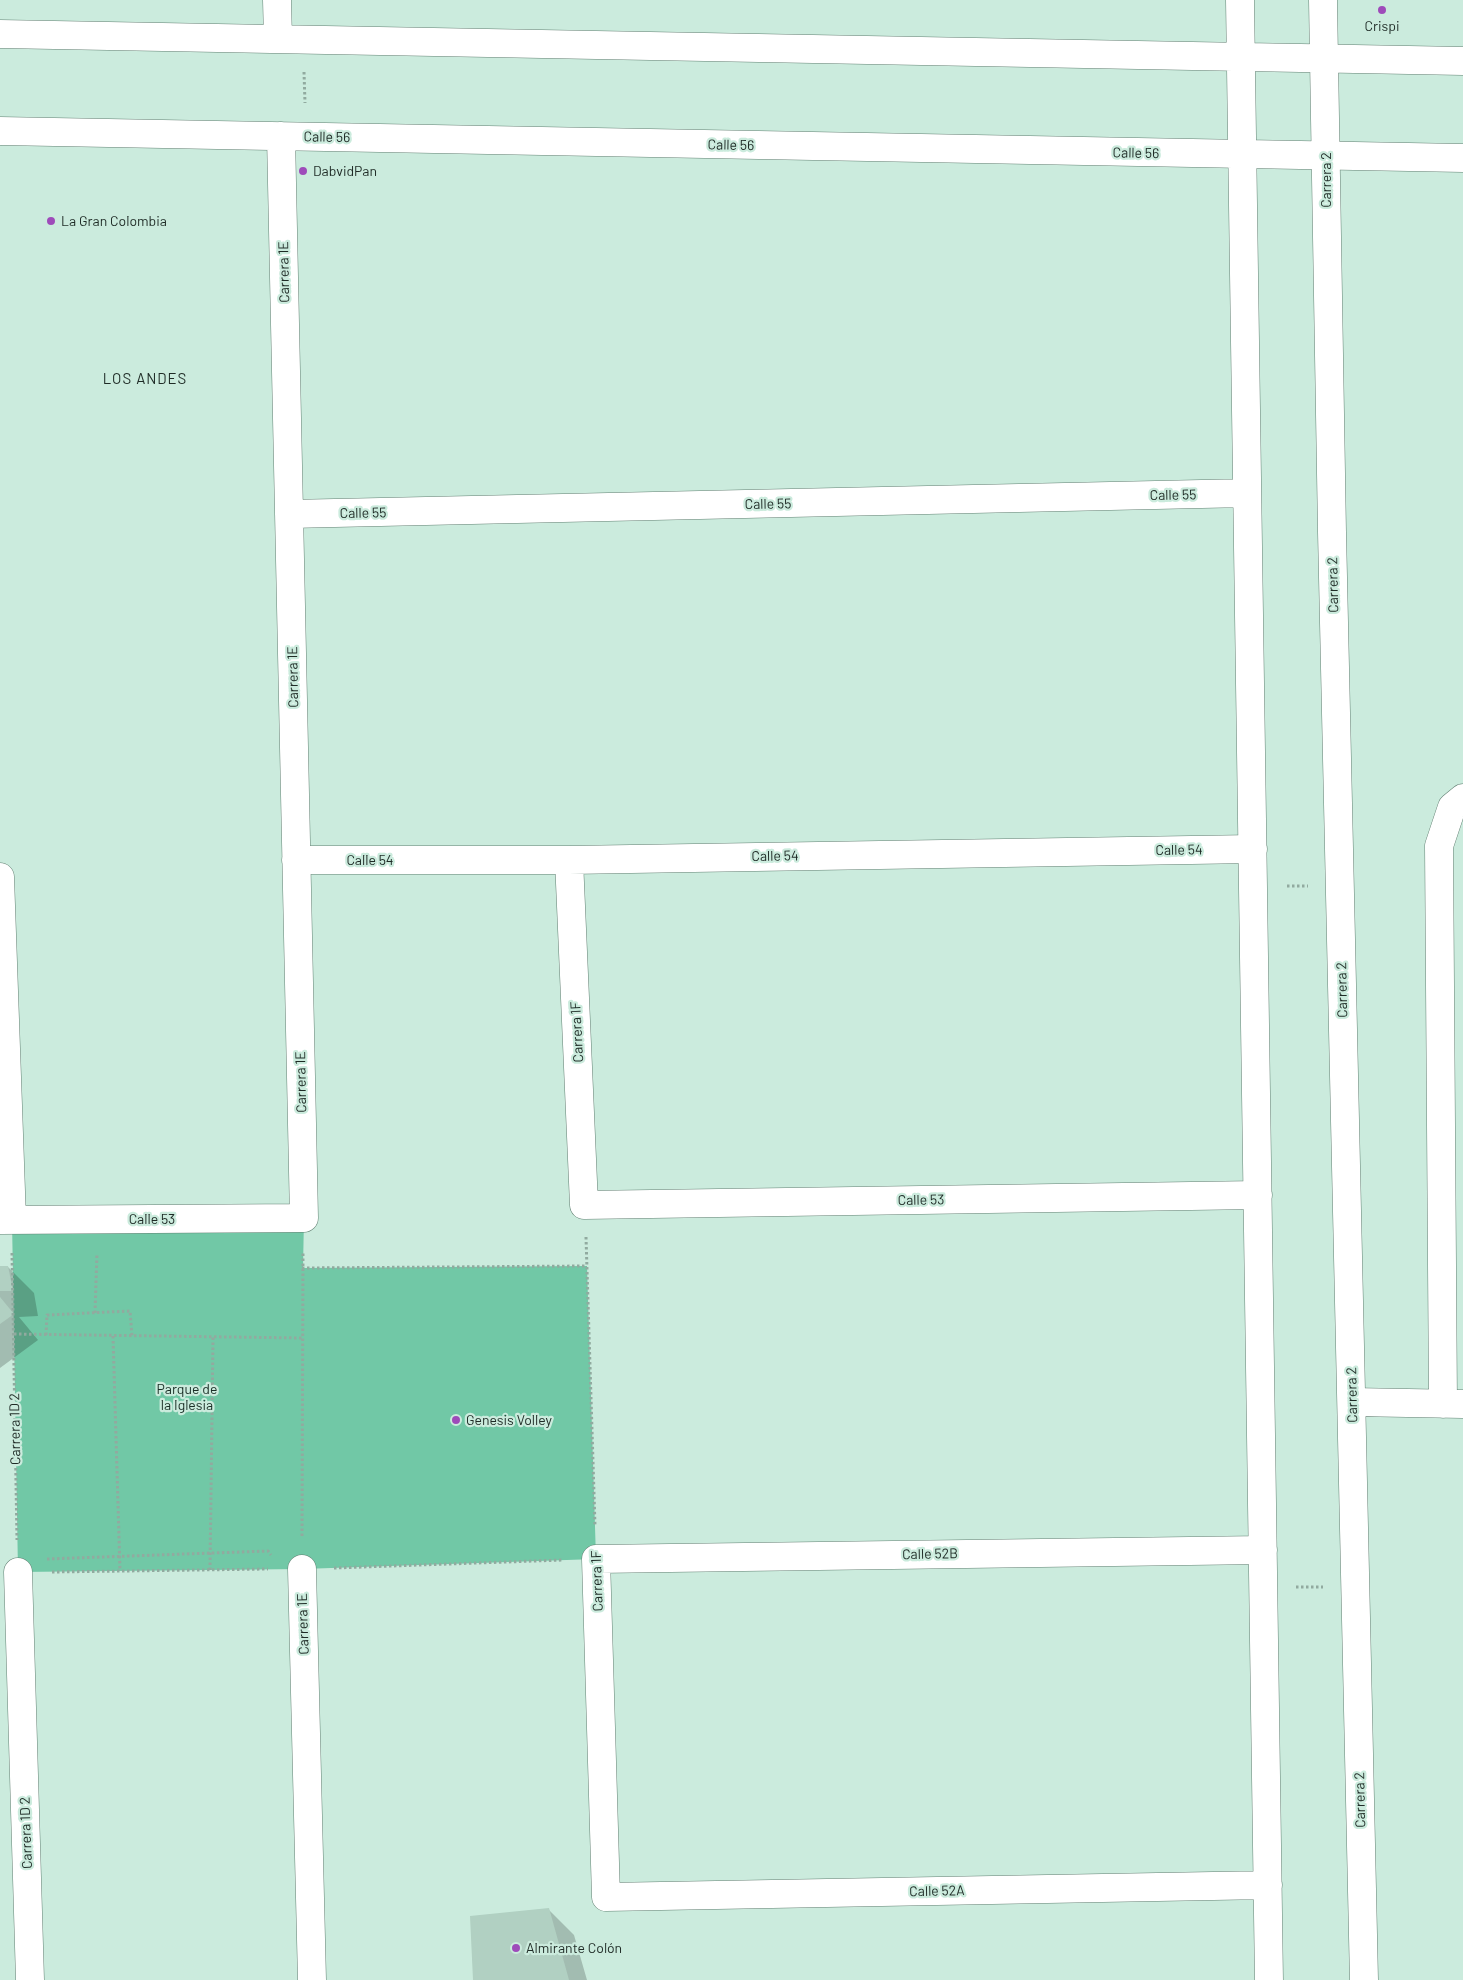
<!DOCTYPE html>
<meta charset="utf-8">
<style>
body{margin:0}
canvas{display:block;background:#cbebdd}
</style>
<canvas width="1463" height="1980"></canvas>
<script>
const context = document.querySelector('canvas').getContext('2d');
context.lineJoin = 'round';
function fill(path, color) {
  context.fillStyle = color;
  context.fill(path, 'evenodd');
}
function toPath(rows) {
  const path = new Path2D();
  for (const r of rows) {
    path.moveTo(r[0], r[1]);
    for (let i = 2; i < r.length; i += 2) path.lineTo(r[i], r[i + 1]);
  }
  return path;
}
function strokePath(path, color, width, dash) {
  context.strokeStyle = color;
  context.lineWidth = width;
  context.lineCap = dash ? 'butt' : 'round';
  context.setLineDash(dash || []);
  context.stroke(path);
}
function write(font, color, halo, rows, align = 'center') {
  context.font = font + ' Barlow,sans-serif';
  context.lineWidth = 4.5;
  context.setLineDash([]);
  context.textBaseline = 'middle';
  context.strokeStyle = halo;
  context.fillStyle = color;
  for (const [text, x, y, turn = 0] of rows) {
    context.save();
    context.translate(x, y);
    context.rotate((+turn || 0) * Math.PI / 180);
    context.textAlign = isNaN(turn) ? turn : align;
    if (halo) context.strokeText(text, 0, 0);
    context.fillText(text, 0, 0);
    context.restore();
  }
}
fill(toPath([
 [304,1218,303,1268,587,1266,596,1559,302,1569,18,1572,12,1220]
]), '#71c8a6');
fill(toPath([
 [0,1267,8,1267,34,1293,38,1316,19,1317,38,1340,0,1368],
 [548,1909,574,1935,587,1980,474,1980]
]), '#0003');
fill(toPath([
 [0,1266,8,1266,13,1291,0,1291],
 [0,1297,14,1314,0,1324],
 [549,1908,569,1980,473,1980,470,1916]
]), '#b1d0c2');
const minor = toPath([
 [277,0,278,39],
 [1240,0,1269,1980],
 [1323,0,1332,532,1364,1980],
 [0,34,1463,61],
 [0,131,1463,158],
 [289,514,1247,493],
 [296,860,569,860,1253,849],
 [569,860,584,1205,1258,1195],
 [0,877,12,1220],
 [0,1220,304,1218,281,136],
 [1352,1402,1463,1404],
 [1443,1404,1439,846,1452,807,1463,798],
 [1263,1550,596,1559,606,1897,1268,1885],
 [302,1569,312,1980],
 [18,1572,30,1980]
]);
strokePath(minor, '#638073', 29);
strokePath(toPath([
 [304,72,305,103],
 [1287,886,1308,886],
 [586,1237,595,1526],
 [12,1253,17,1540],
 [302,1268,587,1266],
 [95,1313,97,1253],
 [14,1334,302,1338],
 [46,1335,47,1315,130,1311,132,1336],
 [113,1336,120,1571],
 [302,1536,303,1252],
 [47,1559,268,1551,271,1555],
 [334,1568,563,1560],
 [210,1570,213,1337],
 [52,1572,268,1569],
 [1296,1587,1323,1587]
]), '#91aa9f', 3, [2.5, 2.5]);
strokePath(minor, '#fff', 28);
for (const [x, y, r, color] of [
 [1382,10,5,"#9e4bba"],
 [303,171,5,"#9e4bba"],
 [51,221,5,"#9e4bba"],
 [456,1420,5,"#9e4bba"],
 [516,1948,5,"#9e4bba"]
]) {
  const dot = new Path2D();
  dot.arc(x, y, r, 0, 2 * Math.PI);
  context.fillStyle = color;
  context.fill(dot);
  strokePath(dot, '#cbebdd', 2);
}
write('14px', '#1f2b26', '#cbebdd', [
 ["Crispi",1382,26,"center"],
 ["DabvidPan",313,171],
 ["La Gran Colombia",61,221],
 ["Genesis Volley",466,1420],
 ["Almirante Colón",526,1948]
], 'left');
write('14px', '#1f2b26', '#cbebdd', [
 ["Calle 56",327,137,1],
 ["Calle 56",731,145,1],
 ["Calle 56",1136,153,1],
 ["Carrera 2",1326,180,-90],
 ["Carrera 1E",284,272,-91],
 ["Calle 55",1173,495,-1],
 ["Calle 55",768,504,-1],
 ["Calle 55",363,513,-1],
 ["Carrera 2",1333,585,-91],
 ["Carrera 1E",293,677,-91],
 ["Calle 54",1179,850,-1],
 ["Calle 54",775,856,-1],
 ["Calle 54",370,860],
 ["Carrera 2",1342,990,-91],
 ["Carrera 1F",577,1032,-93],
 ["Carrera 1E",301,1082,-91],
 ["Calle 53",921,1200,-1],
 ["Calle 53",152,1219],
 ["Carrera 2",1352,1395,-91],
 ["Carrera 1D 2",15,1429,-91],
 ["Calle 52B",930,1554,-1],
 ["Carrera 1F",597,1581,-92],
 ["Carrera 1E",303,1624,-92],
 ["Carrera 2",1360,1800,-91],
 ["Carrera 1D 2",26,1833,-92],
 ["Calle 52A",937,1891,-1]
]);
write('14px', '#1a2e26', '#cbebdd', [
 ["Parque de",187,1389],
 ["la Iglesia",187,1405]
]);
context.letterSpacing = '1px';
write('15px', '#1f2b26', '#cbebdd', [
 ["LOS ANDES",145,379]
]);
context.letterSpacing = '0px';
</script>
